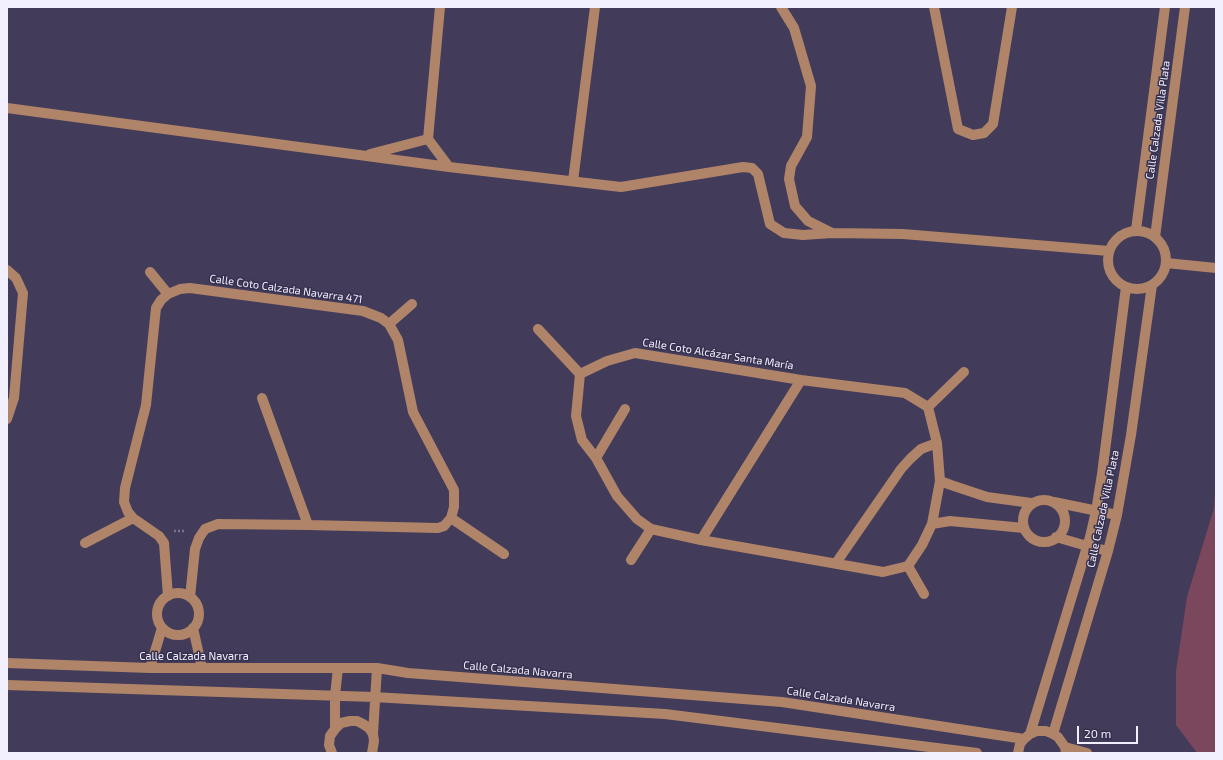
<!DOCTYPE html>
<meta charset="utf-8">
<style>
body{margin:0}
#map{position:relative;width:1223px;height:760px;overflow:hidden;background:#423c5a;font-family:"Exo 2",sans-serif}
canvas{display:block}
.frame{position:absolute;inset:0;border:8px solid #f2efff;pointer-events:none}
.scale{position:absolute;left:1077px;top:726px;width:61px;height:18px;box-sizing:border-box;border:2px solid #f2efff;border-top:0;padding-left:5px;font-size:12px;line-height:14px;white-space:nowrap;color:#f2efff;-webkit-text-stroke:3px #37314f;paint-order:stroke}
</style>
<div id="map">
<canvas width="1223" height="760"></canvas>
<div class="frame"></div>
<div class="scale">20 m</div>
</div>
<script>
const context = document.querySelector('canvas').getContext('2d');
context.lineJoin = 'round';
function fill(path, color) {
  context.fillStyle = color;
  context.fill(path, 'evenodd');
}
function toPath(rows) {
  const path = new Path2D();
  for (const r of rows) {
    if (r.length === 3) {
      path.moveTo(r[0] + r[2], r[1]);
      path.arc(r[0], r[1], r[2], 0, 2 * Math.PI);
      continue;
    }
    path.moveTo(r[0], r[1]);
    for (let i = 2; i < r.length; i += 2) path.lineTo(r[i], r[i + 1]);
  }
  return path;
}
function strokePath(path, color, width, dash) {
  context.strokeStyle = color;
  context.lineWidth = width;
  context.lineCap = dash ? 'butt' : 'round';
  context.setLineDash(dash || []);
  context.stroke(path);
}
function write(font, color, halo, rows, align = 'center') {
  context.font = font + ' "Exo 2",sans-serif';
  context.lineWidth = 3;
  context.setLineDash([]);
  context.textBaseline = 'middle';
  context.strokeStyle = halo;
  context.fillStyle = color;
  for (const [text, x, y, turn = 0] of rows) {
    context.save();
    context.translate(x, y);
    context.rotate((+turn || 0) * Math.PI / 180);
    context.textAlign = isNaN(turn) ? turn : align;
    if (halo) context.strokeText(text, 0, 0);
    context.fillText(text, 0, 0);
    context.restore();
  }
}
fill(toPath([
 [1216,477,1216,753,1197,753,1176,725,1176,671,1187,597,1214,508]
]), '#7b475d');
strokePath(toPath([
 [174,531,185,531]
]), '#7a758e', 2.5, [2, 2]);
strokePath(toPath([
 [440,7,428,139,449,167],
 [781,7,794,28,811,86,807,137,791,166,789,179,795,206,808,221,832,233],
 [934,7,958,129,973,135,984,133,993,124,1012,7],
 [7,108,449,167,621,187,743,167,752,168,758,174,770,224,784,233,803,235,832,233,903,234,1109,251],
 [370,154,428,139],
 [573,181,595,7],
 [1136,230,1165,7],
 [1137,260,29],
 [1155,237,1185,7],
 [1166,263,1216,268],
 [7,270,16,278,23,293,14,398,7,419],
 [150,272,168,294],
 [389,324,412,304],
 [538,329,580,374],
 [580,374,576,416,582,440,596,458,617,496,637,519,651,529,701,540,883,572,908,566],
 [580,374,607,361,635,353,801,380,905,393,928,407],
 [262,398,308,525],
 [928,407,964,372],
 [596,458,625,409],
 [940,481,951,485,987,497,1031,503],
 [1044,521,21],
 [1054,502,1117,515],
 [451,518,504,554],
 [932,524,950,521,1024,528],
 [1056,537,1087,546,1108,551],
 [701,540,801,380],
 [85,543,133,518],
 [631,560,651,529],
 [836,563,901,469,910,459,921,449,937,443],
 [908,566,922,545,932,524,940,481,937,443,928,407],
 [908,566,924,594],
 [178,614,21],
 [168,596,164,543,159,536,133,518,128,512,124,502,125,488,146,405,156,308,161,300,168,294,180,289,190,288,363,311,381,318,389,324,398,340,413,412,454,490,454,507,451,518,444,526,438,528,308,525,218,524,205,529,199,538,195,549,190,597],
 [193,628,202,668],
 [7,663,150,668,377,668,408,673,782,702,1024,739],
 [150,668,162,628],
 [7,685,374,697,665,714,977,753],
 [335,729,335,696,338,668],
 [373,734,377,668],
 [1030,734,1090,537,1096,511,1102,474,1126,287],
 [1053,734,1108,551,1117,515,1131,435,1152,285],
 [1065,747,1087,753],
 [332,753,329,745,330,736,335,729,341,723,350,721,357,721,363,724,369,728,373,734,374,741,372,753],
 [1018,753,1020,744,1024,739,1030,734,1037,731,1046,731,1053,734,1058,737,1065,747,1066,753]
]), '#af8469', 10);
write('11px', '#f2efff', '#37314f', [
 ["Calle Calzada Villa Plata",1158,120,-82],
 ["Calle Coto Calzada Navarra 471",286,289,8],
 ["Calle Coto Alcázar Santa María",718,354,9],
 ["Calle Calzada Villa Plata",1103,509,-78],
 ["Calle Calzada Navarra",194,656],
 ["Calle Calzada Navarra",518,670,5],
 ["Calle Calzada Navarra",841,699,9]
]);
</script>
